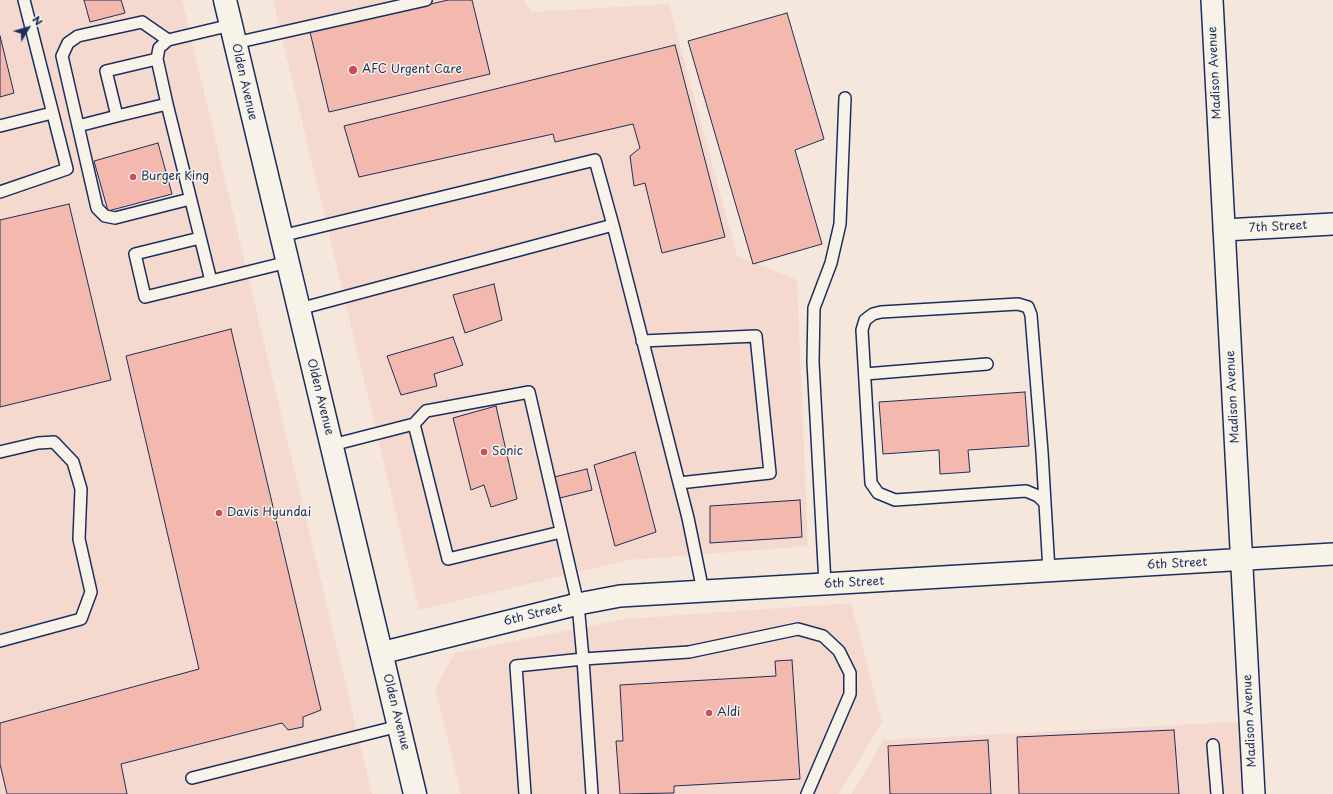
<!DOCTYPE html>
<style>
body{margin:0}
#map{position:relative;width:1333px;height:794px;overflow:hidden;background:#f6e7dc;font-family:"Playpen Sans",sans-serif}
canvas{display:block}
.north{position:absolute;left:8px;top:8px;width:40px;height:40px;-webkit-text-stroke:3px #f7f3e8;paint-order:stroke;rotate:52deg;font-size:11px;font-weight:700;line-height:16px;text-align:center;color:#1b2f5e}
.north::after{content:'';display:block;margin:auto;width:14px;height:18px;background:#1b2f5e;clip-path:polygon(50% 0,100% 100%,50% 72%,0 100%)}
</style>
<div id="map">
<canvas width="1333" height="794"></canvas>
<div class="north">N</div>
</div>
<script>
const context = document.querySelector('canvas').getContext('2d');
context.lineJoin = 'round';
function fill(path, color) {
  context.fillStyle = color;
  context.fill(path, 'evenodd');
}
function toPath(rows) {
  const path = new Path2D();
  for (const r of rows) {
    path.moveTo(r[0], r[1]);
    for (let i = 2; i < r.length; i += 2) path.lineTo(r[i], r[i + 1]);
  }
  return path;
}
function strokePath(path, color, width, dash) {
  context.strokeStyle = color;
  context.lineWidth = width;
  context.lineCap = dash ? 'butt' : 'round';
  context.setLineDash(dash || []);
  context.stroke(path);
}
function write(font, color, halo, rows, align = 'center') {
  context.font = font + ' "Playpen Sans",sans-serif';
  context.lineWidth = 3;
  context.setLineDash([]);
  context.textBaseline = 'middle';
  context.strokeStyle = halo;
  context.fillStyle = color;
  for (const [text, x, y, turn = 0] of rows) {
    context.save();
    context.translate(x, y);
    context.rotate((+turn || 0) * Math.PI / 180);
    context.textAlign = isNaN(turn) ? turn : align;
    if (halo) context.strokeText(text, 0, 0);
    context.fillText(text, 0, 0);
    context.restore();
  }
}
fill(toPath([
 [0,0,182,0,372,794,0,794],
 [273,0,523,0,532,12,669,4,737,256,797,280,808,546,628,560,419,610],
 [851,603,882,722,839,794,461,794,435,688,455,653,625,619],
 [1255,721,1261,794,852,794,883,740]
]), '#f5d9ce');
const building = toPath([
 [84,0,121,0,125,13,90,22,84,0],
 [448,0,472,0,490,74,329,112,310,32,448,0],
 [787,13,824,139,795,150,822,244,753,264,688,41,787,13],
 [0,36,14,93,0,97,0,36],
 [675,45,725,237,662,253,645,183,634,186,630,156,640,148,633,124,555,142,553,134,359,177,344,126,675,45],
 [158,143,172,194,108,211,94,161,158,143],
 [69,204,111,380,0,407,0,220,69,204],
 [494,284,502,320,465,333,453,295,494,284],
 [231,329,321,710,303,717,303,727,288,730,282,723,121,764,127,794,7,794,0,764,0,723,199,669,126,356,231,329],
 [453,337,463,365,434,374,437,386,401,395,387,356,453,337],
 [1025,392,1029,446,968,450,970,472,940,474,939,450,883,454,879,402,1025,392],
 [496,406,517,499,491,507,484,485,471,490,453,418,496,406],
 [635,452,656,532,615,546,594,465,635,452],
 [587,469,592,490,556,499,550,478,587,469],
 [800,500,802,537,710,543,710,506,800,500],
 [792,660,800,779,674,786,674,793,620,794,616,741,623,741,620,685,776,676,775,661,792,660],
 [1174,730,1179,794,1019,794,1017,737,1174,730],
 [988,740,991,794,890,794,888,746,988,740]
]);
fill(building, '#f4b9ae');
strokePath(building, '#1b2f5e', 1);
const lane = toPath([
 [231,25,168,40,159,48,157,59,167,104,211,281,288,262],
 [168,40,142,22,78,36,68,43,62,56,97,208,105,216,115,218,190,199],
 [235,43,426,0],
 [157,59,106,71,117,116,167,104],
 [0,126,52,113],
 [78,126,117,116],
 [0,192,67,169,24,0],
 [281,236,595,160,613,225,688,518,703,591],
 [200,238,135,254,145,297,211,281],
 [299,309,613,225],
 [642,341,756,336,770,473,679,483],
 [865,374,987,364],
 [414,424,448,559,561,532],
 [332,445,414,424,426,411,529,392,578,604,583,659,592,794],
 [0,452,38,443,54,442,73,462,81,489,79,539,91,592,81,619,0,641],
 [1045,503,1042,452,1031,315,1028,307,1018,304,881,312,873,314,865,320,862,330,871,483,878,493,895,500,1026,491,1038,496,1045,503,1049,571],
 [825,584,813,362,814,308,831,263,840,224,845,98],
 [1213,745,1217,794],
 [192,778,399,726],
 [525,794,516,666,583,659,689,652,798,629,823,636,839,651,850,673,850,694,807,794]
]);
const street = toPath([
 [1212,0,1254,794],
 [1224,230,1333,224],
 [381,653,578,604,620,596,1333,554]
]);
const secondary = toPath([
 [225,0,415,794]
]);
strokePath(lane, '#1b2f5e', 14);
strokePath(street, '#1b2f5e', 24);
strokePath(secondary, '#1b2f5e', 25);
strokePath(lane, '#f7f3e8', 11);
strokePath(street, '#f7f3e8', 21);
strokePath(secondary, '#f7f3e8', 22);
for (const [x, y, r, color] of [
 [353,70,5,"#d1495b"],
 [133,177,4,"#d1495b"],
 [484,452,4,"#d1495b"],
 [219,513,4,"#d1495b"],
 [709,713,4,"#d1495b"]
]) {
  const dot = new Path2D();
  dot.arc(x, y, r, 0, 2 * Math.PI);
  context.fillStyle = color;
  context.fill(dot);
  strokePath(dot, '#f7f3e8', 1.5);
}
write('12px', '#1b2f5e', '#f7f3e8', [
 ["AFC Urgent Care",362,70],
 ["Burger King",141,177],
 ["Sonic",492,452],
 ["Davis Hyundai",227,513],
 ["Aldi",717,713]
], 'left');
write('12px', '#1b2f5e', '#f7f3e8', [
 ["Madison Avenue",1215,73,-93],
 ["Olden Avenue",244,82,77],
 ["7th Street",1278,227,-3],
 ["Olden Avenue",320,397,76],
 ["Madison Avenue",1233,397,-93],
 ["6th Street",1177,564,-3],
 ["6th Street",854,583,-3],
 ["6th Street",533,615,-14],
 ["Olden Avenue",396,712,76],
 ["Madison Avenue",1250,721,-93]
]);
</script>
